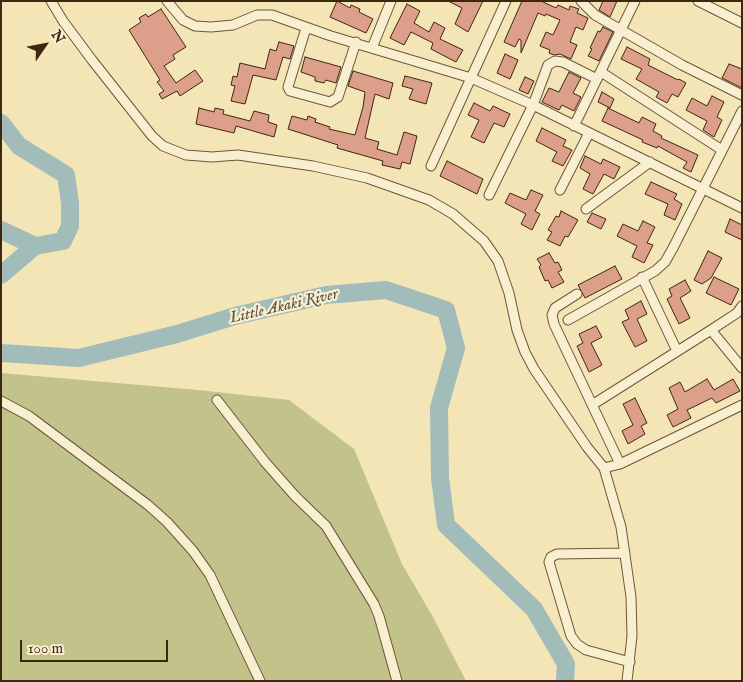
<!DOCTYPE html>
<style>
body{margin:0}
#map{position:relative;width:743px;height:682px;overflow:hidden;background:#f4e5b7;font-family:"IM FELL English",serif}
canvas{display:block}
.frame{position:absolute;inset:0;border:2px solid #3f2611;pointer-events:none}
.north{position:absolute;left:20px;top:20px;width:50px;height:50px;-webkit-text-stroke:4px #f8eed0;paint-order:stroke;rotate:57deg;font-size:14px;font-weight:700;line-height:20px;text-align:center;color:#3f2611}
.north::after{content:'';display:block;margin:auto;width:18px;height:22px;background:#3f2611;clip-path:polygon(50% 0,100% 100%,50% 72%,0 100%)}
.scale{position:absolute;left:20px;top:640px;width:148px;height:22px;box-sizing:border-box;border:2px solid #3f2611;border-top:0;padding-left:6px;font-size:15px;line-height:18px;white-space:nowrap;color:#3f2611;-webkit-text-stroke:4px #f8eed0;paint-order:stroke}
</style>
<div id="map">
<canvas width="743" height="682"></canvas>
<div class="frame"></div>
<div class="north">N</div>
<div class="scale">100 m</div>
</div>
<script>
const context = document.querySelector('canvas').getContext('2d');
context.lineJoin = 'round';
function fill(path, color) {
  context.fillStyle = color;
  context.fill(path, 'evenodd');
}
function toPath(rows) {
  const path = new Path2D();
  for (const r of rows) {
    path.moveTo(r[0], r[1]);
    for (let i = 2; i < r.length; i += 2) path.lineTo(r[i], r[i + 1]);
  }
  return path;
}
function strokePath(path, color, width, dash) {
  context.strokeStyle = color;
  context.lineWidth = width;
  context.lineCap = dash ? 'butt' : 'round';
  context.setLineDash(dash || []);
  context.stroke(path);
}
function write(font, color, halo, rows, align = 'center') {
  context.font = font + ' "IM FELL English",serif';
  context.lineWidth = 4.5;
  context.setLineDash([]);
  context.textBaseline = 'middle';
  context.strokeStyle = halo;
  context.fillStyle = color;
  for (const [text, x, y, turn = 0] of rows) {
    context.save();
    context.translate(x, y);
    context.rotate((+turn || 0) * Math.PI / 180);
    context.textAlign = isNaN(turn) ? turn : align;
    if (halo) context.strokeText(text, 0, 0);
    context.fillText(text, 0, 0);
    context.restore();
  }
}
fill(toPath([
 [1,373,198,390,289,400,354,449,402,564,433,617,466,681,1,681]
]), '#c1c38a');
strokePath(toPath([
 [1,123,19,146,66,175,70,203,70,226,63,241,35,246,1,275],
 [1,230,35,246],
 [1,353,79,358,177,334,235,316,326,295,386,290,446,310,456,348,439,408,440,478,446,525,534,609,566,664,565,681]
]), '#a1bcb9', 18);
const building = toPath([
 [337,1,350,8,351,5,360,9,359,12,373,19,366,33,330,17,337,1],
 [448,1,483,1,468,32,455,24,462,8,448,1],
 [522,1,541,1,556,8,558,5,569,10,570,6,579,9,577,13,588,18,583,30,576,27,570,42,577,45,571,59,560,54,554,55,549,53,550,50,540,46,546,32,553,35,560,20,546,14,545,16,538,13,521,53,521,40,519,39,515,47,504,42,522,1],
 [603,1,617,1,610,17,599,10,603,1],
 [407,4,420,11,414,23,429,32,434,22,445,28,440,39,463,50,456,62,431,49,433,43,411,32,404,45,390,38,407,4],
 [161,9,186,47,173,55,175,59,164,66,176,83,195,70,203,81,180,96,177,91,162,99,159,94,164,91,157,82,160,80,129,30,141,22,139,18,146,14,148,17,161,9],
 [603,27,613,32,599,61,588,56,592,49,590,48,598,31,600,32,603,27],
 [279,42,294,46,290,59,283,57,276,80,253,75,245,104,231,101,235,86,231,85,233,76,237,77,240,63,265,69,270,49,276,51,279,42],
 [627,47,650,59,648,65,678,80,679,79,686,83,678,97,672,94,667,103,656,97,659,92,636,79,642,69,621,59,627,47],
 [505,54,518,60,510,79,497,73,505,54],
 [305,57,341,67,336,83,326,80,324,83,315,81,315,77,301,72,305,57],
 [729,64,742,69,742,88,722,78,729,64],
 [353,71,393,83,389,99,375,94,365,138,379,142,377,149,397,155,404,132,417,136,410,164,402,162,400,169,382,165,383,161,337,148,338,145,288,129,292,116,307,120,308,116,316,119,315,122,330,127,329,129,355,135,363,107,365,92,348,86,353,71],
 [569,72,581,78,573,93,581,97,574,111,562,105,559,110,542,102,549,88,559,92,569,72],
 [405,76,432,83,426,104,409,99,413,89,402,86,405,76],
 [525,77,534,81,528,94,519,90,525,77],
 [602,92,614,99,610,108,598,102,602,92],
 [712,96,724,102,717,117,722,120,714,137,703,130,707,121,686,110,692,98,707,106,712,96],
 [474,103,490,111,493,106,510,114,504,127,494,123,484,143,471,137,479,120,468,115,474,103],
 [199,108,214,112,215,108,224,110,223,114,250,121,254,111,269,115,268,122,277,125,274,137,236,126,234,133,196,124,199,108],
 [608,108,639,123,642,117,656,124,653,131,662,136,661,138,698,155,691,172,683,168,687,162,658,146,657,148,642,142,643,140,602,121,608,108],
 [542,128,566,140,563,146,572,150,563,166,552,161,557,152,536,141,542,128],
 [585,156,601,164,603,159,620,167,614,179,604,174,593,194,583,189,590,174,580,168,585,156],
 [447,161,483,179,477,194,440,176,447,161],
 [651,182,677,194,674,199,682,204,675,220,664,215,668,204,645,194,651,182],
 [531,190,543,195,535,211,540,214,532,230,521,224,526,214,505,203,510,193,526,200,531,190],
 [561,211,578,220,568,237,565,236,560,246,547,240,552,232,548,230,556,216,559,217,561,211],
 [592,213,606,219,601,229,587,222,592,213],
 [730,219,742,225,742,240,725,232,730,219],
 [643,221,655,227,647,243,653,245,644,263,632,257,637,246,617,236,623,224,638,231,643,221],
 [708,251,722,258,711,278,702,284,694,280,708,251],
 [549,253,555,263,558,262,562,270,558,272,564,282,552,288,548,280,545,281,539,267,541,265,537,259,549,253],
 [615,266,622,279,585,298,578,285,615,266],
 [714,277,739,289,731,305,706,293,714,277],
 [685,280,691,291,680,298,690,318,679,324,667,299,672,296,669,289,685,280],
 [641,301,647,314,637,319,647,341,635,347,622,322,629,319,625,310,641,301],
 [596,326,602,337,591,343,602,365,589,372,577,346,583,343,579,334,596,326],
 [707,379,714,390,733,379,740,391,716,403,712,398,687,410,691,418,673,427,667,415,678,409,669,388,680,382,685,392,707,379],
 [635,398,647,423,641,426,645,434,628,444,622,431,633,425,623,404,635,398]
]);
fill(building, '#db9f8a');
strokePath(building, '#3f2611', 1);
const street = toPath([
 [51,1,63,21,92,60,152,136,163,146,186,155,212,157,238,155,313,166,367,178,429,200,453,214,484,241,498,261,509,293,517,330,525,352,534,369,587,447,604,468,621,527,631,597,632,636,627,681],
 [167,1,183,20,195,26,211,27,233,25,257,15,272,15,331,36,471,78,533,105,742,208],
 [581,1,595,15,682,65,742,95],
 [698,1,742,23],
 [306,28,288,87,290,91,330,102,338,97,356,42],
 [372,48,391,1],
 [601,72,722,150],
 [574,126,635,1],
 [431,166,506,1],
 [560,190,589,133],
 [489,195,533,105,548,65,555,61,563,62,597,79],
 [586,209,650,162],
 [642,277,677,351],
 [577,294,555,308,552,315,554,324,620,464],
 [568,320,655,271,665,262,673,248,742,111],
 [711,330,742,368],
 [217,400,265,462,295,496,326,526,374,604,379,616,397,681],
 [1,401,29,416,148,505,167,522,193,551,210,575,260,681],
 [592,405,711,330,737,313,742,306],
 [604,468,620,464,742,405],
 [625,553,557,554,551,557,549,562,571,636,577,644,586,650,630,662]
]);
strokePath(street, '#6c563a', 11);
strokePath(street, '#f8eed0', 9);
write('italic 16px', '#5c5343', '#f8eed0', [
 ["Little Akaki River",284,307,-13]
]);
</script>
